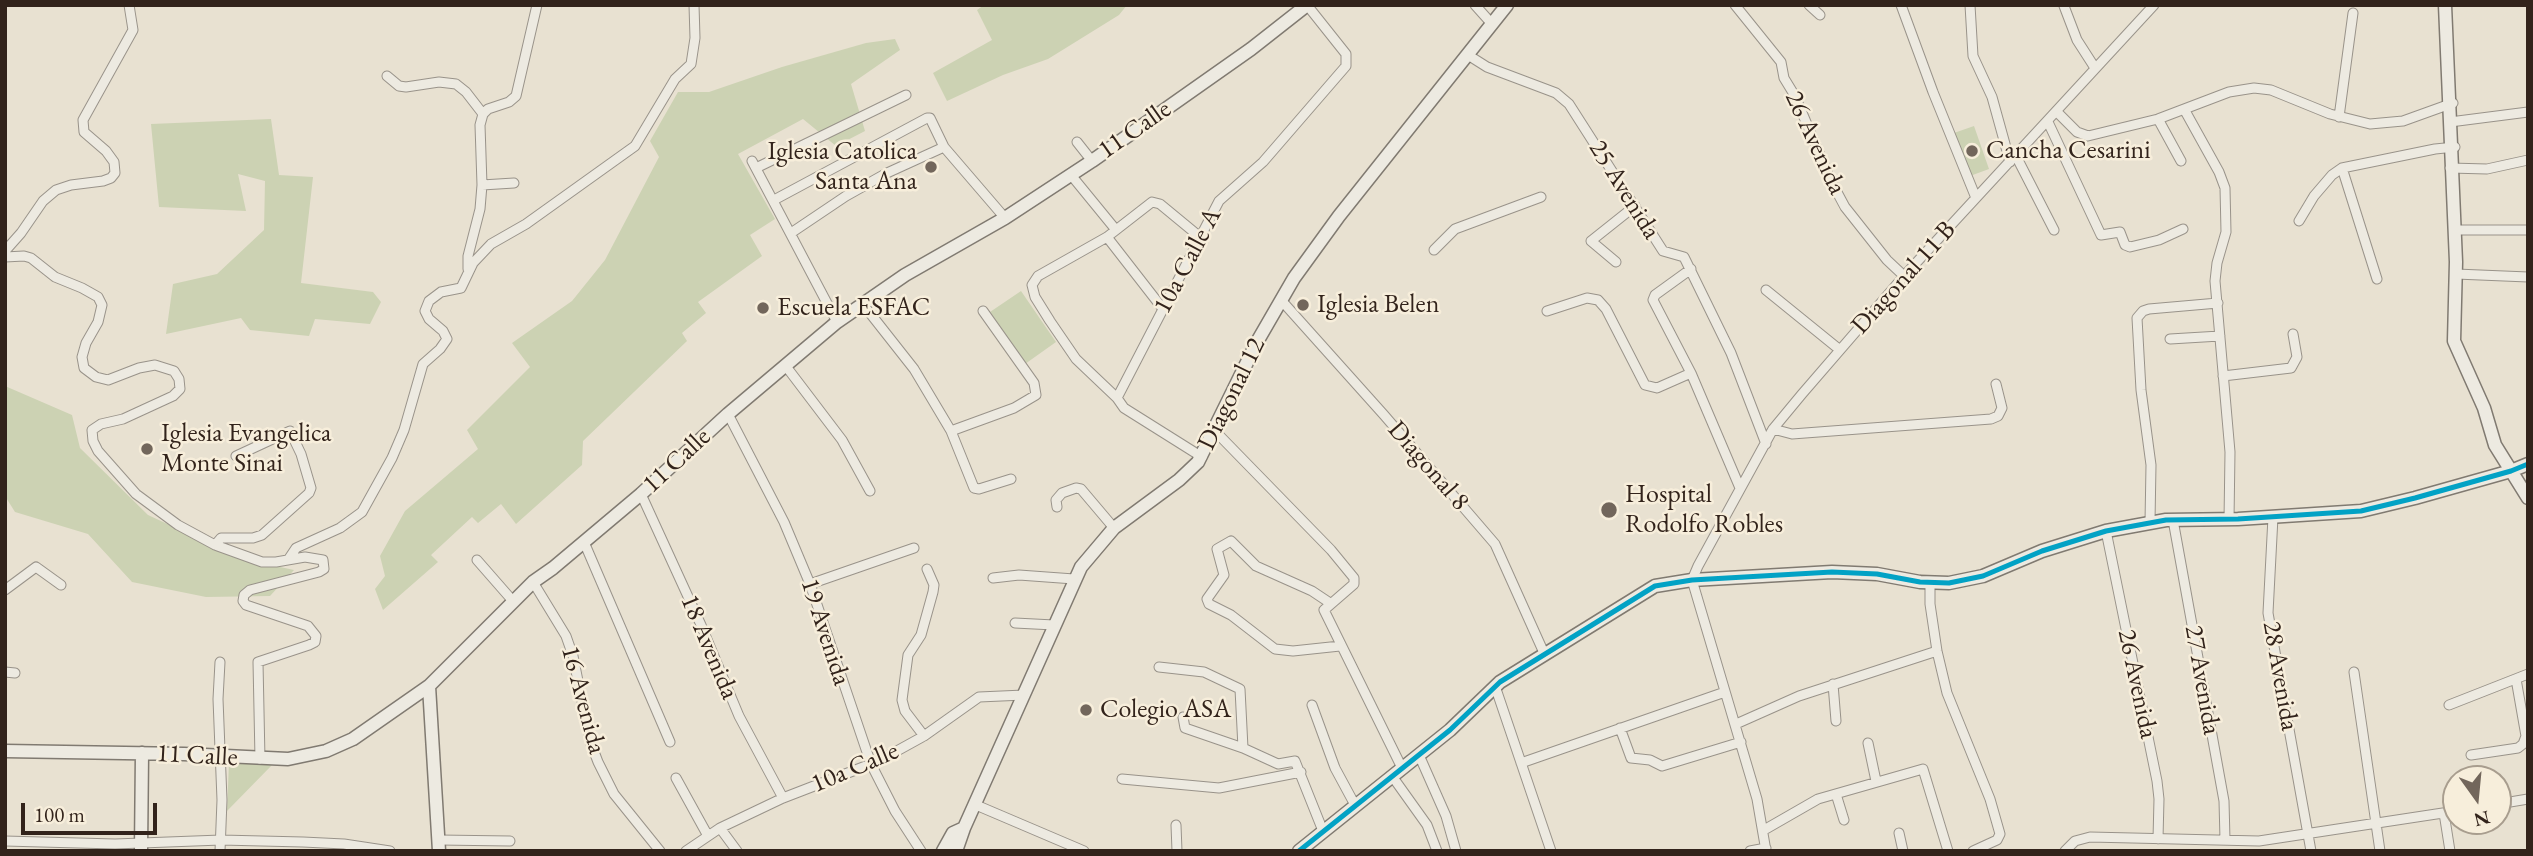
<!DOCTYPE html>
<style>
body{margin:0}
#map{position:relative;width:2533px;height:856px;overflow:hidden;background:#e8e1d1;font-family:"EB Garamond",serif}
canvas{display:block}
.frame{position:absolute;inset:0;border:7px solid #32231b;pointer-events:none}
.north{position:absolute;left:2442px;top:765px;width:70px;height:70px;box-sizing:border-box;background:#f7eedb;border:2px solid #a89d8e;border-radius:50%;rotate:165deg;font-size:19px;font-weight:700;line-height:28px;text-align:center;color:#32231b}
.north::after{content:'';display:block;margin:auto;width:24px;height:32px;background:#72665b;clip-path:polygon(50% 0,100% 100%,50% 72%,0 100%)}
.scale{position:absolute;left:21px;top:803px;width:136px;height:32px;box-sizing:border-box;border:4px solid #32231b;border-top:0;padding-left:9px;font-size:21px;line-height:24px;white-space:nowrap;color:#32231b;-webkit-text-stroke:5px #f7eedb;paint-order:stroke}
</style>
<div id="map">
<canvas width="2533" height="856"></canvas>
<div class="frame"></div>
<div class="north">N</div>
<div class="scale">100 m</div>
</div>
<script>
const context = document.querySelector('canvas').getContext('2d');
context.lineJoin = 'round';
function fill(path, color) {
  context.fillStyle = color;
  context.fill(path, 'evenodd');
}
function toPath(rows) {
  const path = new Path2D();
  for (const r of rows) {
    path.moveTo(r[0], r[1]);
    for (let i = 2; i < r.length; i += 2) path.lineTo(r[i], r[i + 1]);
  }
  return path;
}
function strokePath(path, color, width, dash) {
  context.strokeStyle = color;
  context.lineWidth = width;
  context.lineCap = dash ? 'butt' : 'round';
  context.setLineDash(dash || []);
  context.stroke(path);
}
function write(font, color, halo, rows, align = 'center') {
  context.font = font + ' "EB Garamond",serif';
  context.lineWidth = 5;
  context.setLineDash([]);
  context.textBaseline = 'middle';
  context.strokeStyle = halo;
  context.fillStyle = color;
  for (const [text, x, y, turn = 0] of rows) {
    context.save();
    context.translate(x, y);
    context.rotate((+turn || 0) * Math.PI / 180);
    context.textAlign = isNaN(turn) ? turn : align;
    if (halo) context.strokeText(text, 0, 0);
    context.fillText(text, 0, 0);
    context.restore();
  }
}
fill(toPath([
 [984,5,1127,5,1119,15,1048,59,1003,75,947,101,933,73,992,40,977,10],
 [895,39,900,50,851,84,865,131,836,146,803,119,738,154,775,219,750,235,762,256,698,302,706,313,682,333,687,341,583,441,582,465,516,524,501,504,478,523,472,517,431,555,438,562,383,610,375,589,385,576,380,556,405,511,478,449,467,430,530,367,512,343,572,301,605,260,659,157,650,141,678,92,709,92,782,67,866,43],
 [271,119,279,175,313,177,301,283,373,292,381,302,370,324,315,319,309,336,250,330,241,318,166,334,173,284,217,274,264,230,265,181,238,174,246,211,159,207,151,124],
 [1974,126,1989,169,1970,176,1954,133],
 [1021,291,1056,342,1025,364,990,312],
 [5,386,72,415,80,448,148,515,243,559,294,570,270,596,206,597,132,582,88,534,15,512,5,496],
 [229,762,273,764,227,811]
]), '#ccd2b3');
const street = toPath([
 [1475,5,1492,24],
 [1735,5,1781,62,1784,78,1795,96,1830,179,1845,207,1887,260,1904,276],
 [1809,5,1820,15],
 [1901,5,1933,92,1976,198],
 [1970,5,1973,56,1992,97,2010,162],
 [2064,6,2077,40,2095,68],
 [1468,55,1487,67,1556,93,1569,104,1663,251,1684,257,1731,353,1766,444],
 [387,76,399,86,406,87,439,82,456,84,466,92,483,114],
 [2184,109,2219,172,2225,188,2226,232,2217,263,2215,281,2230,452,2229,520],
 [2057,112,2077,132,2088,136,2158,119,2229,92,2254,88,2271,90,2330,114,2370,124,2403,121,2453,103],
 [2339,117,2353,13],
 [2158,119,2181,161],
 [2048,122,2101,235,2120,232,2125,245,2130,247,2159,240,2183,229],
 [2450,122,2528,112],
 [1077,142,1092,161],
 [2016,156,2054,230],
 [752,161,837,322],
 [756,168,906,95],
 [2342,168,2377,279],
 [2450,168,2487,169,2528,160],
 [1071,175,1116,230],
 [482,185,514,183],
 [774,200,927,118,930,118,944,147,1005,218],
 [2299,221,2314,196,2332,175,2342,168,2435,149,2455,147],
 [2454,230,2528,230],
 [791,233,846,196,887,173,944,147],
 [1107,237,1163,309],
 [1200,237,1160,204,1152,202,1107,237,1038,276,1032,285,1035,297,1050,321,1076,359,1117,398,1124,408,1202,457],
 [1434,250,1455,229,1541,197],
 [5,251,21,233,43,201,56,190,71,185,103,181,111,178,115,173,114,162,106,151,84,132,83,120,133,30,129,5],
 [5,257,24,256,31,258,55,277,82,288,98,297,102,305,98,322,86,343,82,357,84,368,96,377,108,380,139,368,155,365,174,371,179,379,180,389,173,396,123,419,101,424,92,430,93,441,98,451,136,494,178,525,215,545,262,562,276,562,305,557,323,560,324,569,319,572,250,590,244,595,243,601,246,605,308,626,316,636,315,642,309,645,258,662,260,759],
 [1616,262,1591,241,1635,206],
 [468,269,468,256,480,209,482,185,480,125,483,114,488,109,509,102,516,96,537,5],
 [1691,269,1655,295,1653,300,1691,373,1740,488],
 [2456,274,2528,277],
 [1766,290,1840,350],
 [1281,300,1384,415,1495,544,1544,653],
 [862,303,914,369,951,431,974,488,979,489,1011,479],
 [1547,311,1587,298,1598,300,1606,309,1645,385,1657,388,1691,373],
 [2170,339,2220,336],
 [785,365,842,440,870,491],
 [2223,376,2291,368,2297,357,2293,334],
 [1117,398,1219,201,1263,162,1346,66,1346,54,1307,5],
 [728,414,784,522,810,584,871,764,895,811,921,851],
 [1773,429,1792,434,1991,419,1998,416,2002,408,1996,384],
 [1214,430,1331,550,1354,578,1354,584,1324,610,1402,768],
 [951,431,1014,408,1036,395,1034,383,983,311],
 [641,494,701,625,739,716,783,798],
 [1057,507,1056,500,1062,493,1076,488,1081,489,1114,528],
 [2273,517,2268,613,2311,851],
 [2173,520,2224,801,2225,840],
 [2150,522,2151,465,2141,390,2137,318,2143,311,2149,309,2218,303],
 [2106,531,2157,781,2159,799,2158,839],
 [584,542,670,742],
 [215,545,221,538,253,538,262,535,309,493,311,488,301,454,290,431,236,456],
 [288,560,296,548,340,528,362,512,392,458,404,430,423,364,440,349,447,339,443,331,429,319,425,311,429,301,441,292,461,288,473,263,491,244,526,224,635,146,675,79,691,64,695,38,694,5],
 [477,560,512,600],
 [993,578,1019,575,1074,579],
 [533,582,566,636,573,656,590,741,598,762,614,794,660,851],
 [1930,583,1930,604,1937,651,1947,693,1990,799,2000,834,1997,840,1973,851],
 [810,584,914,548],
 [5,590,36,567,61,585],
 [1330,603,1312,591,1256,566,1231,541,1217,549,1224,575,1207,599,1209,604,1231,615,1275,649,1293,651,1340,646],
 [1015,623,1054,625],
 [1159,667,1204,672,1240,689,1243,748],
 [5,672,15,673],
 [2354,672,2380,851],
 [1833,684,1836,721],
 [1495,686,1551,851],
 [1312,705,1335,768,1355,805],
 [2449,705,2528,674],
 [1183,717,1185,728,1243,748,1278,764,1295,761,1323,831],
 [1736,724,1799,696,1937,651],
 [1620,728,1631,758,1650,760,1662,766,1741,742],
 [924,736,905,711,902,700,908,655,921,635,933,592,934,585,927,569],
 [1868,743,1876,781],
 [1419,755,1446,816,1456,851],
 [2471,755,2518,748,2523,744,2526,736,2516,679],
 [1521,763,1725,692],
 [1392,776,1427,825,1437,851],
 [676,778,708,836],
 [1122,779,1219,788,1301,772],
 [1836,794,1844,820],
 [2498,804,2528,799],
 [976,805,1084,851],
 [2444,813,2450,851],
 [1176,825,1177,851],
 [720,828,737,851],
 [1764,830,1818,799,1923,769,1948,851],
 [1899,833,1903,851],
 [439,840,510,841],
 [5,841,115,844,221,840,303,842,344,844,390,851],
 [220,851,222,800,218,699,220,662],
 [686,851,720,828,783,798,871,764,895,752,924,736,979,697,1024,695],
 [1750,851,1766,848],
 [1766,851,1757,799,1692,580,1698,566,1773,429,1802,394,1904,276,2154,5],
 [2065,851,2075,841,2090,837,2259,841,2456,811]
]);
const secondary = toPath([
 [2445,5,2456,262,2454,341,2484,408,2495,445,2528,498],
 [429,686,439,851],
 [5,751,184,754,288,759,326,751,353,739,429,686,533,582,553,568,641,494,728,414,837,322,905,275,1005,218,1092,161,1251,49,1307,5],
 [141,851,142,753],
 [943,851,953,833,964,828],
 [956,851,964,828,1081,567,1114,528,1179,480,1198,462,1257,342,1294,278,1339,216,1507,5],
 [1299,851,1450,730,1500,682,1655,586,1692,580,1832,572,1877,574,1920,582,1949,583,1983,576,2042,551,2106,531,2166,520,2238,519,2361,511,2415,498,2511,471,2528,464]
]);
strokePath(street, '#99938a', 11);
strokePath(secondary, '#807a71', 15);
strokePath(street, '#edeae1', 9);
strokePath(secondary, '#edeae1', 12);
strokePath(toPath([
 [1299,851,1450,730,1500,682,1655,586,1692,580,1832,572,1877,574,1920,582,1949,583,1983,576,2042,551,2106,531,2166,520,2238,519,2361,511,2415,498,2511,471,2528,464]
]), '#02a2c5', 5);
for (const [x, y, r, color] of [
 [1972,151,7,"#72665b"],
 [931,167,7,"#72665b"],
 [1303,305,7,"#72665b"],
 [763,308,7,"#72665b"],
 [147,449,7,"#72665b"],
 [1609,510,9,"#72665b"],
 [1086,710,7,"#72665b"]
]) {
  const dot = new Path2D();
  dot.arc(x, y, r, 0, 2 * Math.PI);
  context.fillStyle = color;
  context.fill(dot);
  strokePath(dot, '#f7eedb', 2.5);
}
write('26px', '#32231b', '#f7eedb', [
 ["11 Calle",1135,130,-35],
 ["26 Avenida",1815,143,65],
 ["25 Avenida",1624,190,58],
 ["10a Calle A",1188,261,-62],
 ["Diagonal 11 B",1904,278,-48],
 ["Diagonal 12",1232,394,-64],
 ["11 Calle",677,461,-43],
 ["Diagonal 8",1428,466,49],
 ["19 Avenida",825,632,72],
 ["18 Avenida",709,647,67],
 ["28 Avenida",2280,676,80],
 ["27 Avenida",2202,680,80],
 ["26 Avenida",2137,684,78],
 ["16 Avenida",583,700,75],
 ["11 Calle",197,756,3],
 ["10a Calle",855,768,-23]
]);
write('26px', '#32231b', '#f7eedb', [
 ["Cancha Cesarini",1986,151],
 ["Iglesia Catolica",917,152,"right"],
 ["Santa Ana",917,182,"right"],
 ["Iglesia Belen",1317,305],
 ["Escuela ESFAC",777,308],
 ["Iglesia Evangelica",161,434],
 ["Monte Sinai",161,464],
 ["Hospital",1625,495],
 ["Rodolfo Robles",1625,525],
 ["Colegio ASA",1100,710]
], 'left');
</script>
